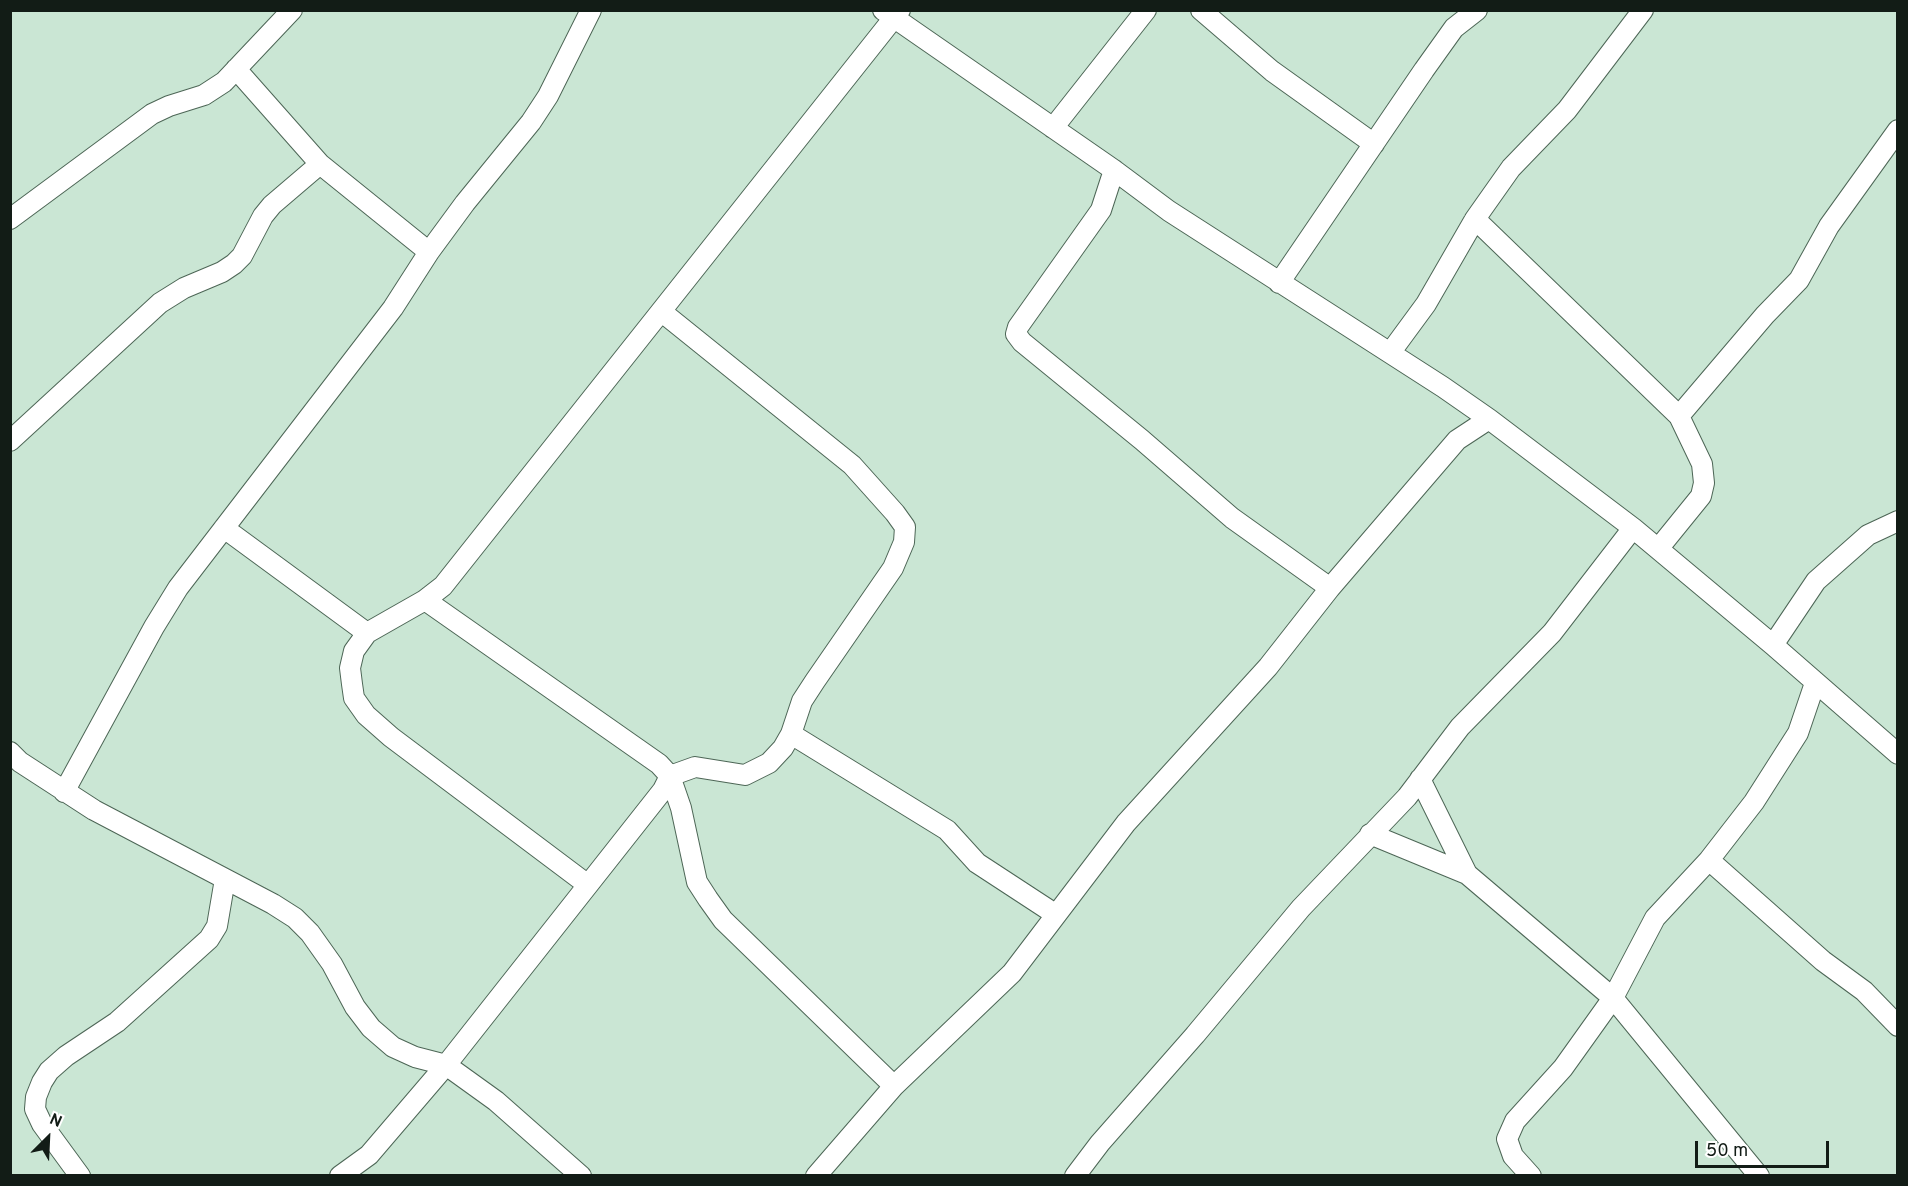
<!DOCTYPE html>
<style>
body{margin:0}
#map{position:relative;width:1908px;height:1186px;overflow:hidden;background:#cae6d4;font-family:Overpass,sans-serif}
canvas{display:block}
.frame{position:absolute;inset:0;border:12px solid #121c16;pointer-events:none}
.north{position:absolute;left:18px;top:1108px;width:60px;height:60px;-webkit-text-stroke:4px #fff;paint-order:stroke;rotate:24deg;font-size:16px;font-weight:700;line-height:24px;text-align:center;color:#121c16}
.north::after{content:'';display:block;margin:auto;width:21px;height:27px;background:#121c16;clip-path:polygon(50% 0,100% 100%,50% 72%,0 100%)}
.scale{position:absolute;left:1695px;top:1141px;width:134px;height:27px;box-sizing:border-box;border:3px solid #121c16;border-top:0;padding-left:8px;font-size:18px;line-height:21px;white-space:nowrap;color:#121c16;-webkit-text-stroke:4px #fff;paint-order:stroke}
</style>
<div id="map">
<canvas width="1908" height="1186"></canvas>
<div class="frame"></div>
<div class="north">N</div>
<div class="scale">50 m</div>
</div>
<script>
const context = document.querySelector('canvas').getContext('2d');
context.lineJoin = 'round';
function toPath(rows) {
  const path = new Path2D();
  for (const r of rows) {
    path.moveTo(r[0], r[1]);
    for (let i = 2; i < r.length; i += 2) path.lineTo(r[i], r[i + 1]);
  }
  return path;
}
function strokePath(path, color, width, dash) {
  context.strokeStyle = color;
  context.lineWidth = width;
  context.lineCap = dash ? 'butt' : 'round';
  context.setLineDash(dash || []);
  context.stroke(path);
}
const minor = toPath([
 [883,10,1114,170,1169,211,1443,387,1489,419,1633,528,1773,645,1898,754],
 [1201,10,1272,71,1374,144],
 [236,69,320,164,429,252],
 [1053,128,1146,10],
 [1114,170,1101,210,1018,327,1016,334,1022,342,1142,440,1232,518,1330,588],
 [10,219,152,114,169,106,204,95,224,82,292,10],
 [1475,219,1679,416,1702,464,1704,483,1701,496,1658,549],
 [1279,283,1424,70,1454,28,1477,10],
 [662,312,852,465,895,513,905,527,904,542,893,568,815,681,802,701,791,734,783,748,769,763,745,775,695,767,670,776,681,808,697,882,708,899,723,920,894,1086],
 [1390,353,1426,304,1475,219,1511,168,1567,110,1643,10],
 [1679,416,1765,315,1799,280,1829,226,1898,130],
 [10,441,160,303,184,288,222,272,234,264,242,256,263,216,272,205,320,164],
 [224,528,367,633],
 [425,600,659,764,670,776,663,790,446,1065,496,1101,581,1176],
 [1773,645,1816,581,1868,535,1898,521],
 [791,734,947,830,977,863,1055,914],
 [10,752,20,762,94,810,273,904,295,918,310,933,332,964,355,1007,371,1028,393,1047,415,1057,446,1065,369,1155,340,1176],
 [1420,779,1467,874],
 [64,792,154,627,178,588,393,308,429,252,465,203,531,122,548,96,591,10],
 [1370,834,1467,874,1613,998,1759,1176],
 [1709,860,1823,961,1864,991,1898,1026],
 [588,885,391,737,366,715,354,698,352,684,350,668,354,651,367,633,425,600,443,586,900,10],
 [80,1176,42,1124,35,1109,36,1097,42,1082,49,1071,66,1056,117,1022,209,939,217,926,225,879],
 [816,1176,894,1086,1012,973,1126,823,1268,667,1330,588,1457,440,1489,419],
 [1075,1176,1100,1143,1195,1035,1301,908,1407,797,1460,727,1552,633,1633,528],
 [1531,1176,1513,1156,1507,1139,1515,1121,1563,1068,1613,998,1655,918,1709,860,1754,802,1798,733,1815,683]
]);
strokePath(minor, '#4d6656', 22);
strokePath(minor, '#fff', 20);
</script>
